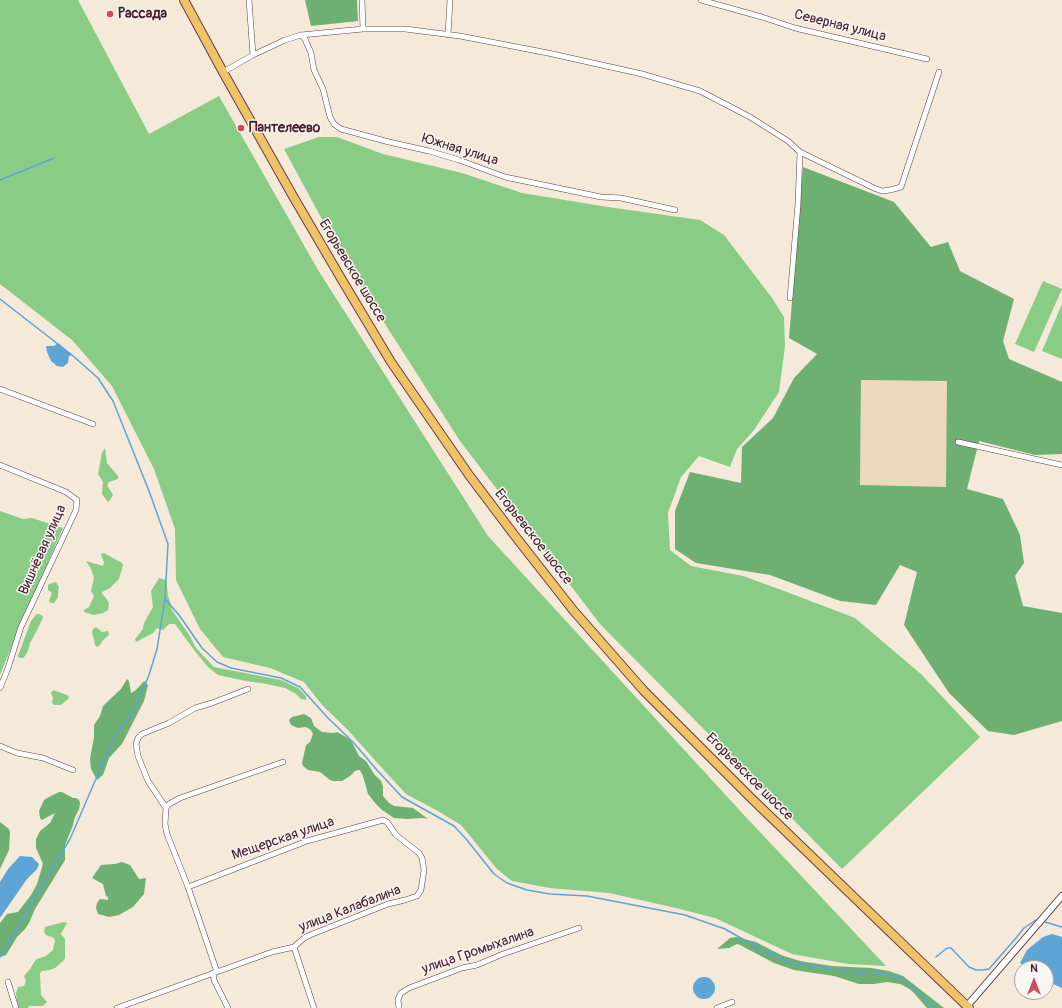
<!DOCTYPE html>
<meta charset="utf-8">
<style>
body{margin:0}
#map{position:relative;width:1062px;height:1008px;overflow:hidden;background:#f5e9d9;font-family:Pangolin,sans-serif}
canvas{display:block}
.north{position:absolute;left:1014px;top:960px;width:40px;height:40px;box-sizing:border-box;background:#f6f6f2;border:1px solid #b1a0a2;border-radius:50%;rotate:0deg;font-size:11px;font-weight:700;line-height:16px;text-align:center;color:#4a1f2b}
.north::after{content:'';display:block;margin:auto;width:14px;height:18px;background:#d1495b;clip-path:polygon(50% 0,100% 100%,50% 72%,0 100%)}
</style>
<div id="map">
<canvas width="1062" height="1008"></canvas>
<div class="north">N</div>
</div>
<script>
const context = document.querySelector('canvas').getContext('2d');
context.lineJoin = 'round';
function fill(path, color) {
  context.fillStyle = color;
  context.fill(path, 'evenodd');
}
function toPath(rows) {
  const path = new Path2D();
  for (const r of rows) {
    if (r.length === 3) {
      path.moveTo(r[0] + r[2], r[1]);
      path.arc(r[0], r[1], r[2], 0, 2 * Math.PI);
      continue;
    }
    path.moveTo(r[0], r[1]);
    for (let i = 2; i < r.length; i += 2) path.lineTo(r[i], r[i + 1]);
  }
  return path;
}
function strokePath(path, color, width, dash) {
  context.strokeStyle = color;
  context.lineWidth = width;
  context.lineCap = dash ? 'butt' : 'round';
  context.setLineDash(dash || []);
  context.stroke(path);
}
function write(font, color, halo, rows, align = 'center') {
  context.font = font + ' Pangolin,sans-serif';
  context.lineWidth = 3;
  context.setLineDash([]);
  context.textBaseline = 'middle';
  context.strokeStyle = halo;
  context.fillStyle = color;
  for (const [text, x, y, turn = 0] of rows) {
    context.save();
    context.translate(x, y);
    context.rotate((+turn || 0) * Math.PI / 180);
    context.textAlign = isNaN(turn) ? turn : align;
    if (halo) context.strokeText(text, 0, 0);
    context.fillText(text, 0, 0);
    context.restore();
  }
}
fill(toPath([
 [861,380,948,381,946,487,860,486]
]), '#ecd8ba');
fill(toPath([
 [0,0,78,0,149,134,219,96,318,270,488,536,743,814,886,966,848,964,792,954,715,918,676,908,609,893,550,888,512,881,497,869,461,825,438,811,406,794,382,768,346,728,322,705,304,682,270,668,223,657,200,629,176,580,175,529,154,469,112,386,72,340,0,284],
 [319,137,337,137,383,154,462,173,522,193,608,207,700,220,724,235,772,298,784,317,785,346,779,392,754,430,737,449,730,467,699,456,681,477,668,513,670,550,691,566,743,576,787,592,855,618,921,674,980,737,842,869,600,624,460,441,344,260,284,149],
 [1043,281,1062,289,1034,352,1015,344],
 [1062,304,1062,359,1042,351],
 [105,448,107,463,118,476,118,479,109,482,107,485,113,495,110,500,108,502,102,494,103,482,98,474,102,453],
 [0,511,23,519,32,518,63,528,13,643,0,675],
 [104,553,122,563,123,565,119,579,110,588,102,592,102,594,106,598,109,603,108,610,103,613,94,615,84,612,84,610,89,607,94,596,91,591,94,578,91,569,86,561,103,566,104,563,101,554],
 [159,578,166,580,168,595,172,610,190,636,196,648,214,667,281,680,298,688,306,696,306,700,301,699,296,694,285,688,267,684,246,681,218,675,208,667,194,650,175,624,169,624,163,630,157,628,153,633,136,642,135,639,143,629,144,623,153,607,151,591],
 [56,582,59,587,58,592,58,597,54,603,51,603,49,601,52,593,48,590,48,585,49,584],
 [37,614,39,614,43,616,42,620,35,634,30,643,28,651,25,656,23,658,20,658,18,657,18,655,20,651,22,645,31,621,35,616],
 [96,627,102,632,108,631,109,635,103,640,100,645,97,647,95,645,94,639,92,633,93,629],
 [53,690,67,695,69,697,68,699,61,705,54,705,52,703,53,698,51,693],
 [64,922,67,923,61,934,65,939,65,958,64,960,55,968,49,970,42,971,40,973,41,995,47,1002,43,1006,29,1006,28,1008,19,1008,17,1001,16,993,18,987,24,986,26,981,24,976,30,969,35,961,37,959,46,956,53,950,55,941,54,938,46,935,44,932,45,927]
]), '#89cc85');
fill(toPath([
 [305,0,357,0,358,21,311,26],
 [803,167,894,202,931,247,948,242,960,271,1014,299,1003,341,1009,359,1062,382,1062,454,1035,455,979,441,967,489,1003,499,1020,535,1024,563,1015,576,1023,606,1062,613,1062,721,1014,735,988,731,949,693,904,625,917,572,900,565,876,605,840,601,770,575,696,563,675,549,675,511,690,472,741,483,742,447,773,418,794,378,817,354,789,338],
 [861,380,947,381,946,487,860,485],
 [127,679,129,681,131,693,136,690,144,681,148,685,144,701,122,744,109,758,103,775,97,780,91,769,90,759,94,737,94,725,100,716,103,706,121,689],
 [304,714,311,718,314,726,322,732,334,733,337,732,348,738,352,742,359,756,366,761,374,774,381,781,383,787,383,796,389,803,394,806,413,808,428,819,422,818,407,819,394,818,382,810,376,804,368,794,363,776,360,770,358,770,355,771,350,776,342,781,333,781,330,780,320,772,308,770,303,766,302,763,306,745,310,742,313,734,311,730,306,727,298,728,291,725,289,720,292,717],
 [59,792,62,792,73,798,76,798,79,800,80,803,79,809,75,817,72,828,65,845,65,860,35,909,29,923,25,929,17,937,14,942,6,955,0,957,0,923,7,914,18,912,31,895,37,884,43,864,36,848,36,839,40,831,50,823,55,813,42,820,40,818,39,811,44,800,49,797],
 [0,822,9,829,10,832,9,850,0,869],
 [122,862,130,865,139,879,146,878,144,894,133,907,119,915,109,917,98,914,96,908,97,903,100,899,108,900,108,897,106,896,103,884,92,878,101,865,115,864],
 [736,937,756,942,781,955,800,961,832,966,871,968,889,971,903,976,944,1008,927,1008,913,992,908,988,900,984,887,982,874,984,859,984,834,976,794,970,774,963,740,945,737,944,729,948,717,949,730,938]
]), '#6eb072');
fill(toPath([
 [58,343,72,355,69,356,68,363,63,367,57,366,51,361,47,352,46,346,54,346],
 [20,856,32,857,39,864,37,869,27,879,0,918,0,882,8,869],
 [1052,934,1062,937,1062,988,1051,983,1046,980,1046,968,1028,968,1020,963,1027,950,1043,937],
 [704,988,11]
]), '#5da5d4');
strokePath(toPath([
 [0,180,54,158],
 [0,299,72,355,98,378,113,401,149,491,168,544,165,599,157,649,149,675,135,708,114,737,70,839,0,957],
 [165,599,179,615,202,648,217,662,231,668,281,678,300,687,328,718,354,743,376,769,402,797,454,826,467,840,494,874,507,883,527,890,550,894,587,896,685,915,725,929,762,950,790,963,829,969,895,976,905,980,934,1008],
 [1045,922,1062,927],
 [936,957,947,948,951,948,969,967,976,970,982,970,989,969,1016,938,1024,928,1036,920]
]), '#5da5d4', 1.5);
const minor = toPath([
 [249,0,253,55],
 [362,0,363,29],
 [701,0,762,17,795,28,927,59],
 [301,35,305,39,311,53,314,70,323,89,330,117,334,124,341,129,389,142,429,151,459,160,505,177,601,197,621,198,675,210],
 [448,35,450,0],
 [223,72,253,55,285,40,301,35,363,29,405,29,460,36,548,53,642,74,700,91,750,117,788,141,800,152,798,204,790,298],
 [800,152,874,188,882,191,890,190,901,187,939,72],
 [0,389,93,424],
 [958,442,1062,465],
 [0,465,66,492,77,500,76,510,21,627,8,668,0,688],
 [0,746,17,753,43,758,73,770],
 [166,808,148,781,138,756,136,744,138,738,142,734,169,723,195,708,212,703,248,689],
 [294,947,314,1008],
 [217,972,188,887,167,834,165,824,166,808,169,804,180,798,283,762],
 [213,973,214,980,228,1008],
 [8,982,16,1008],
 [117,1008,272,952,294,947,304,938,310,935,388,904,405,900,417,896,421,890,424,870,422,858,419,853,396,835,387,822,383,820,307,841,188,887],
 [399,1008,398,1000,399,997,401,993,409,988,462,968,477,965,503,954,579,928],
 [717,1008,732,1002]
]);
const tertiary = toPath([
 [967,1006,1062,896]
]);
const primary = toPath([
 [184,0,223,72,294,198,342,280,391,362,469,475,515,536,573,610,644,691,750,797,969,1008]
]);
strokePath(minor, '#643d45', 6);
strokePath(tertiary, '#643d45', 8);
strokePath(primary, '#643d45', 10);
strokePath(minor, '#fff', 5);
strokePath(tertiary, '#fff', 6);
strokePath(primary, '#f1c369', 8);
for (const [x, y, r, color] of [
 [110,14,4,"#d1495b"],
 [241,128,4,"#d1495b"]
]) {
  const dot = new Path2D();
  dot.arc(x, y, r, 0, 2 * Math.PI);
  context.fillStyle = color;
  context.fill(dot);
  strokePath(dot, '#f6f6f2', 1.5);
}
write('bold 14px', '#4a1f2b', '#f6f6f2', [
 ["Рассада",118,14],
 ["Пантелеево",249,128]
], 'left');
write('14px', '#4a1f2b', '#f6f6f2', [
 ["Северная улица",840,26,14],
 ["Южная улица",460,150,17],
 ["Егорьевское шоссе",352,271,59],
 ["Егорьевское шоссе",533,537,52],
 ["Вишнёвая улица",43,550,-66],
 ["Егорьевское шоссе",749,777,45],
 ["Мещерская улица",283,839,-19],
 ["улица Калабалина",350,909,-21],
 ["улица Громыхалина",478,951,-19]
]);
</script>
